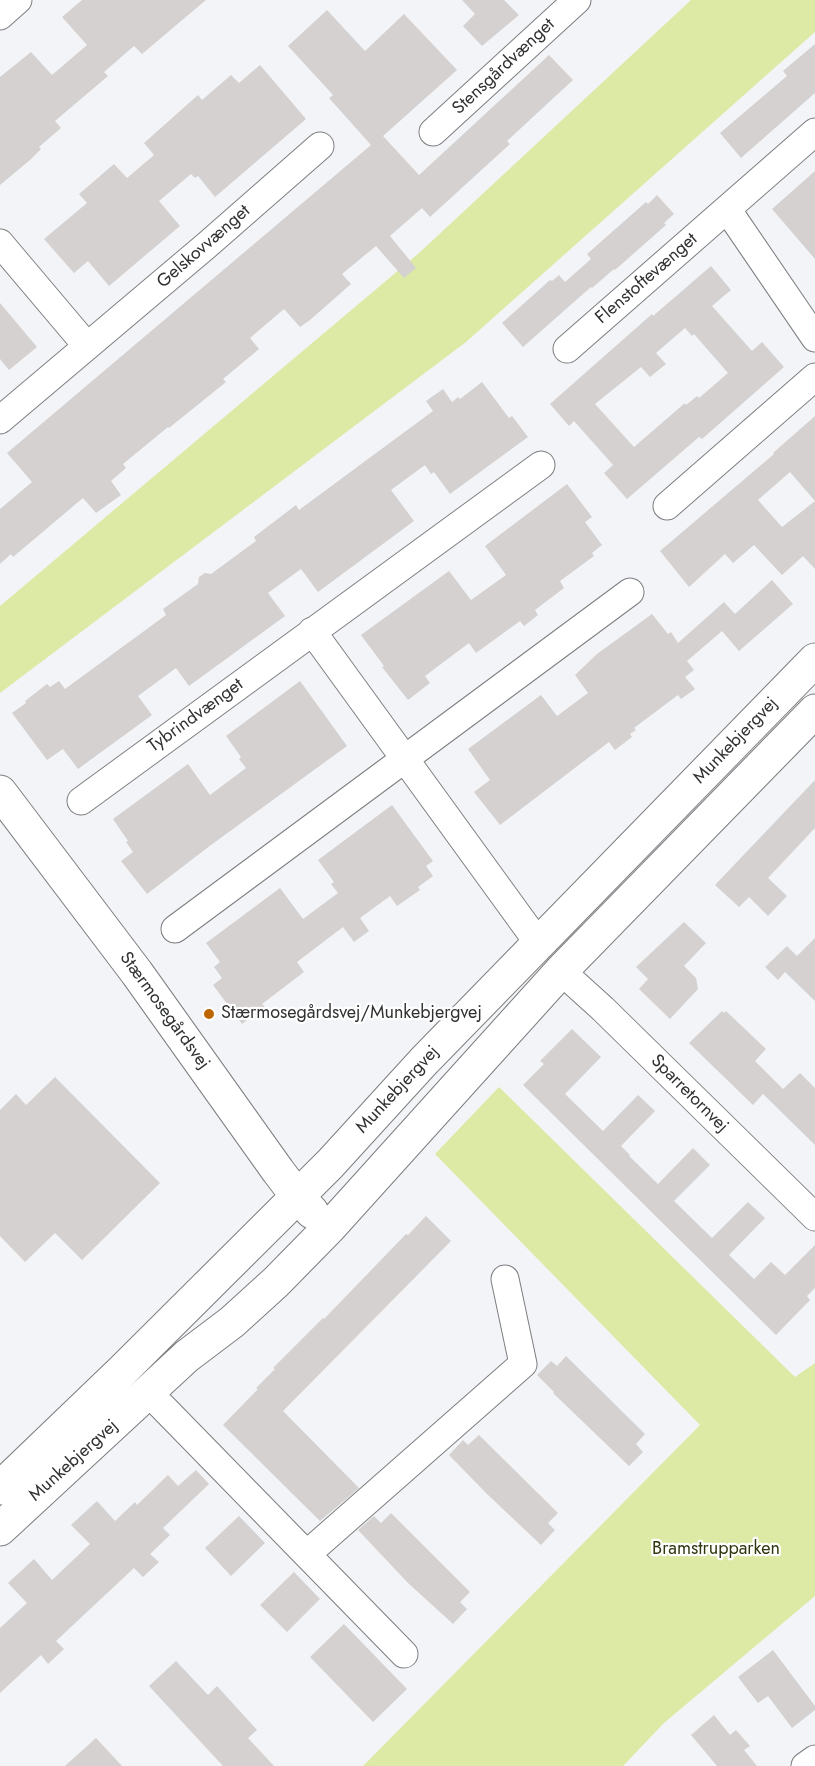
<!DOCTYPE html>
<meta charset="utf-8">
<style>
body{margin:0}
canvas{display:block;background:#f3f4f7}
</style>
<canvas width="815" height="1766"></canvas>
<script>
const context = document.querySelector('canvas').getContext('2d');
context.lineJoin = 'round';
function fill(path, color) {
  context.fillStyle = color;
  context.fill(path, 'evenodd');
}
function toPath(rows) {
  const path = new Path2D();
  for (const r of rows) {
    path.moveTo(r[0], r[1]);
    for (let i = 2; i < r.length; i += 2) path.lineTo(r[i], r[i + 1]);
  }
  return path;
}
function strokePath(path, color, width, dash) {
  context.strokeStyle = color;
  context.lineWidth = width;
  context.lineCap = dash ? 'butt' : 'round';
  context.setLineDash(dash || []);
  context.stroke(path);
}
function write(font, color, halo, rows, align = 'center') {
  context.font = font + ' Jost,sans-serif';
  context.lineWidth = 4.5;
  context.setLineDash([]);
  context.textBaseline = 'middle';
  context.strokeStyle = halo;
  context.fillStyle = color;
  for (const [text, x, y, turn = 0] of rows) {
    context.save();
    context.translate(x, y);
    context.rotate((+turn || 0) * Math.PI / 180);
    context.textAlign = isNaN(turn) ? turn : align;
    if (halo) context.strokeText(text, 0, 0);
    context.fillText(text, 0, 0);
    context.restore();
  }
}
fill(toPath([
 [691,0,815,0,815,32,466,342,0,693,0,606,419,253],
 [499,1087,795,1377,815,1363,815,1596,664,1723,623,1766,363,1766,700,1425,435,1154]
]), '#ddeaa6');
fill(toPath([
 [82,0,206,0,142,54,134,46,104,72,108,76,55,121,61,128,39,147,41,149,30,160,0,185,0,77,31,52,52,75,87,45,62,17],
 [462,0,504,0,519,15,482,46,463,26,475,14],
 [327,10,365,51,404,14,457,70,383,136,419,175,549,55,573,80,507,141,510,144,430,217,422,208,390,236,416,268,404,278,376,246,342,274,351,284,310,320,300,327,284,309,250,338,259,349,223,379,226,382,169,428,168,427,123,464,126,468,111,481,121,495,96,513,83,498,13,557,11,554,0,564,0,509,32,482,7,453,371,145,329,98,333,95,288,46],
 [815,44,815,93,741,158,720,133,787,76,783,71],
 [260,65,306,119,215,197,198,176,195,178,191,174,159,201,180,226,109,286,88,261,74,273,44,239,87,203,79,194,114,164,127,178,154,155,144,143,198,95,202,100,231,75,239,83],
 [815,171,815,259,772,209],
 [657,195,674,214,664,223,666,225,615,270,614,269,592,288,591,287,523,347,502,323,550,280,552,281,559,275,565,282,591,259,587,254,646,202,648,204],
 [711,266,731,290,712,306,752,351,762,342,784,367,702,439,699,437,627,499,604,473,613,465,574,421,569,426,550,404,652,314,653,316],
 [685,328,692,336,694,334,728,373,699,398,697,396,686,405,685,403,634,447,595,404,641,367,650,377,666,364,656,353],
 [0,303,37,347,9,370,0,359],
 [482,382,509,418,512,416,528,437,450,494,434,472,431,474,425,465,391,490,414,521,318,592,301,569,268,593,285,616,189,686,176,668,138,696,152,715,78,769,63,749,47,760,12,713,26,703,25,701,47,684,50,687,59,681,65,689,166,615,163,609,198,584,199,577,205,573,211,574,256,541,254,537,296,505,299,510,433,411,426,401,443,389,452,402,458,397,460,399],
 [815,416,815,569,803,556,782,575,754,545,733,563,725,554,689,587,660,551,774,454,773,453],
 [790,472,815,501,782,527,758,500],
 [567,484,592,517,585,522,602,545,592,553,594,556,560,581,564,588,535,610,538,615,524,626,520,621,476,653,469,643,425,676,430,683,408,700,382,667,384,666,361,635,449,571,471,600,506,575,485,546],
 [772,580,793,604,739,651,722,631,687,661,694,670,685,677,695,689,681,699,678,695,634,728,636,730,630,734,632,737,615,750,609,742,500,825,474,792,490,780,468,749,541,695,557,716,588,693,575,675,597,654,652,614,668,634,671,632,678,643,724,602,735,614],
 [300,681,347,746,211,845,147,894,121,861,133,852,126,842,128,841,113,819,188,764,210,795,246,768,239,759,241,757,226,736],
 [815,780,815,828,768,878,787,896,768,916,749,897,739,907,715,885],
 [392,805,433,861,426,866,433,876,418,887,420,890,397,906,390,896,360,918,369,931,354,942,343,927,297,962,304,972,262,1004,265,1007,242,1024,213,985,222,978,214,967,220,962,206,943,280,888,303,919,338,893,331,884,334,882,318,860],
 [684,922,706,943,684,966,696,978,698,989,670,1019,639,989,648,979,636,967],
 [815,938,815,1001,785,972,778,980,765,967,787,946,797,956],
 [722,1011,724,1013,726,1011,766,1049,755,1061,783,1089,800,1073,815,1088,815,1145,763,1094,753,1105,689,1043],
 [572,1029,601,1057,565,1094,603,1131,638,1095,655,1111,621,1146,630,1155,629,1156,658,1184,693,1148,710,1165,674,1201,712,1238,748,1202,765,1218,729,1255,754,1279,771,1262,785,1275,815,1245,815,1288,807,1296,810,1300,776,1335,523,1085,544,1064,540,1061],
 [55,1077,160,1183,82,1260,55,1233,25,1262,0,1236,0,1110,16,1094,26,1105],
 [426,1216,451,1241,283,1411,359,1488,320,1521,223,1425,258,1389,256,1388,275,1369,273,1368,323,1318,324,1319,406,1234,408,1235],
 [566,1356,645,1434,636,1444,643,1452,629,1466,553,1393,554,1392,537,1375,551,1361,557,1366],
 [479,1435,558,1513,548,1523,555,1530,541,1545,487,1494,449,1455,463,1440,468,1445],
 [196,1470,209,1484,163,1528,170,1535,150,1554,159,1562,143,1577,134,1568,56,1641,64,1649,48,1664,41,1655,0,1693,0,1628,27,1603,8,1583,34,1559,52,1580,90,1544,71,1525,97,1501,115,1521,135,1502,137,1505,168,1475,178,1486],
 [391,1513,470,1592,460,1602,467,1609,453,1624,408,1583,358,1530,374,1516,381,1523],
 [239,1516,265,1543,231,1576,205,1548],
 [294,1572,320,1599,287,1632,260,1605],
 [344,1624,407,1689,373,1722,310,1657],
 [773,1650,815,1706,815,1710,792,1728,768,1696,758,1703,738,1677],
 [176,1661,208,1695,217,1686,257,1730,248,1738,274,1766,223,1766,149,1686],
 [714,1715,730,1735,736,1730,750,1746,744,1750,757,1766,717,1766,691,1735],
 [96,1738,122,1766,65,1766]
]), '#d4d1d0');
const minor = toPath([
 [0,16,18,0],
 [433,132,577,0],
 [727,209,815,338],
 [0,243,87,346],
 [567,349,815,132],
 [0,420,207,245,320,146],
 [667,506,815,377],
 [312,631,539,944],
 [81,801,541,465],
 [175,929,630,592],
 [561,971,603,1009,815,1217],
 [149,1393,404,1654],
 [307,1554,523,1364,505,1279],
 [805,1766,815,1759]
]);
const tertiary = toPath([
 [0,792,137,973,278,1171,297,1196,312,1212],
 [0,1488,122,1371,330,1164,424,1061,815,660],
 [0,1529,187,1356,232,1322,276,1282,329,1228,561,971,815,711]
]);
strokePath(minor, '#7d7e80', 29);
strokePath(tertiary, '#7d7e80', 35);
strokePath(minor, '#fff', 27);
strokePath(tertiary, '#fff', 33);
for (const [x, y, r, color] of [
 [209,1014,6,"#bd6500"]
]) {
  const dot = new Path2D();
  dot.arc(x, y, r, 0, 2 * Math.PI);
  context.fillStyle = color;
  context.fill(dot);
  strokePath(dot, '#fff', 2);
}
write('18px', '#303132', '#fff', [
 ["Stensgårdvænget",504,67,-43],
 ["Gelskovvænget",204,247,-41],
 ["Flenstoftevænget",647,279,-41],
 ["Tybrindvænget",196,716,-36],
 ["Munkebjergvej",736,741,-46],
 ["Stærmosegårdsvej",164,1011,54],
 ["Munkebjergvej",398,1090,-47],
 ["Sparretornvej",689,1094,45],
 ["Munkebjergvej",74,1461,-42]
]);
write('18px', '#303132', '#fff', [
 ["Stærmosegårdsvej/Munkebjergvej",221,1014]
], 'left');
write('18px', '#31360f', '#fff', [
 ["Bramstrupparken",716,1550]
]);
</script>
